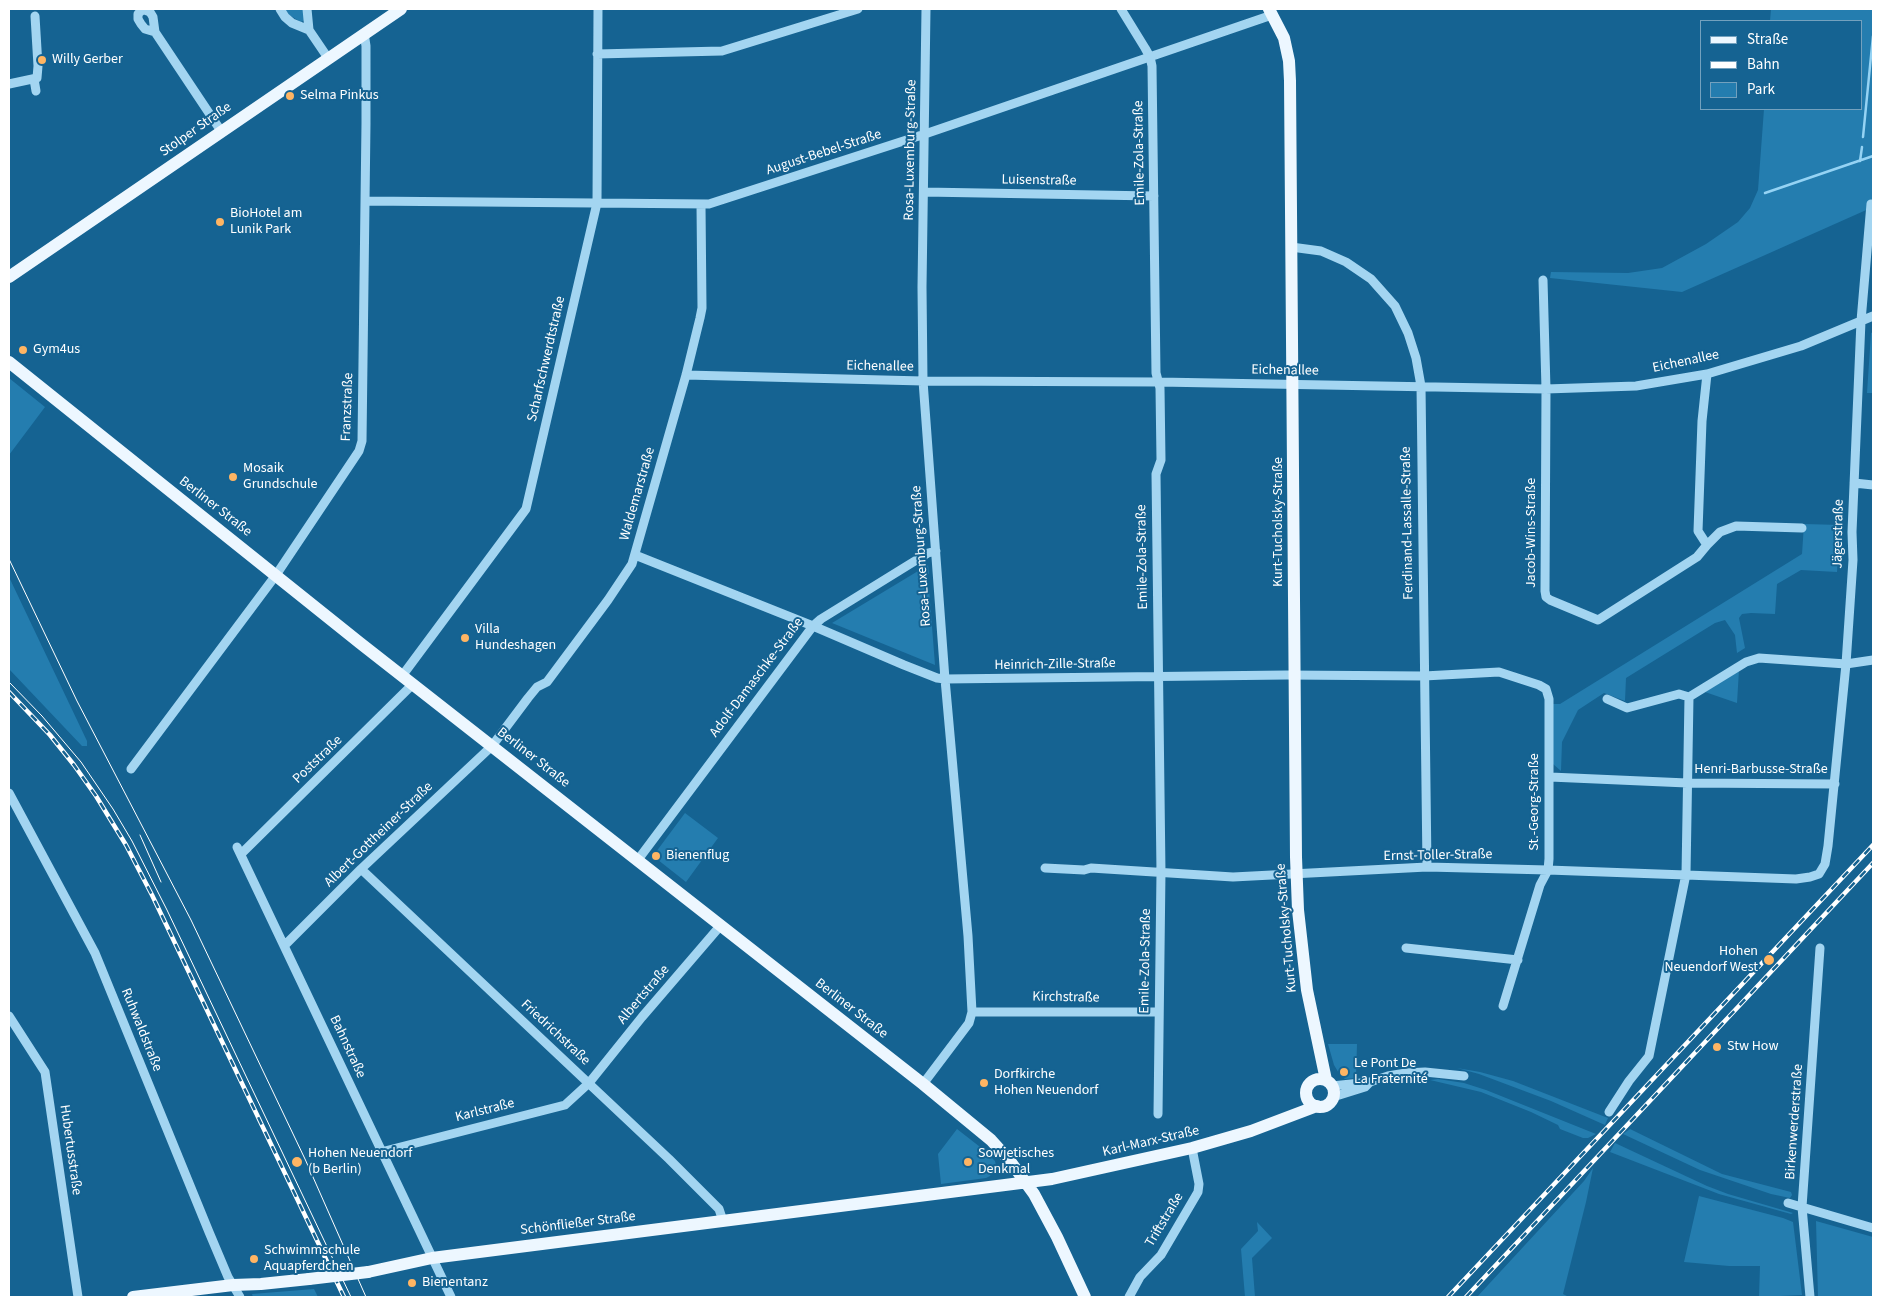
<!DOCTYPE html>
<meta charset="utf-8">
<style>
body{margin:0}
#map{position:relative;width:1882px;height:1306px;overflow:hidden;background:#156392;font-family:"Source Sans 3",sans-serif}
canvas{display:block}
.frame{position:absolute;inset:0;border:10px solid #fff;pointer-events:none}
.legend{position:absolute;left:1700px;top:20px;width:162px;height:90px;box-sizing:border-box;background:#156392;border:1px solid #73a1be;margin:0;padding:6px 9px;list-style:none;font-size:15px;color:#fff}
.legend li{display:flex;align-items:center;gap:10px;height:25px}
.legend b{width:25px;border:1px solid #73a1be}
</style>
<div id="map">
<canvas width="1882" height="1306"></canvas>
<div class="frame"></div>
<ul class="legend">
<li><b style="height:6px;background:#edf7ff"></b>Straße</li>
<li><b style="height:6px;background:#fff"></b>Bahn</li>
<li><b style="height:14px;background:#247daf"></b>Park</li>
</ul>
</div>
<script>
const context = document.querySelector('canvas').getContext('2d');
context.lineJoin = 'round';
function fill(path, color) {
  context.fillStyle = color;
  context.fill(path, 'evenodd');
}
function toPath(rows) {
  const path = new Path2D();
  for (const r of rows) {
    if (r.length === 3) {
      path.moveTo(r[0] + r[2], r[1]);
      path.arc(r[0], r[1], r[2], 0, 2 * Math.PI);
      continue;
    }
    path.moveTo(r[0], r[1]);
    for (let i = 2; i < r.length; i += 2) path.lineTo(r[i], r[i + 1]);
  }
  return path;
}
function strokePath(path, color, width, dash) {
  context.strokeStyle = color;
  context.lineWidth = width;
  context.lineCap = dash ? 'butt' : 'round';
  context.setLineDash(dash || []);
  context.stroke(path);
}
function write(font, color, halo, rows, align = 'center') {
  context.font = font + ' "Source Sans 3",sans-serif';
  context.lineWidth = 4;
  context.setLineDash([]);
  context.textBaseline = 'middle';
  context.strokeStyle = halo;
  context.fillStyle = color;
  for (const [text, x, y, turn = 0] of rows) {
    context.save();
    context.translate(x, y);
    context.rotate((+turn || 0) * Math.PI / 180);
    context.textAlign = isNaN(turn) ? turn : align;
    if (halo) context.strokeText(text, 0, 0);
    context.fillText(text, 0, 0);
    context.restore();
  }
}
fill(toPath([
 [285,9,305,9,305,20,301,22,289,15],
 [1771,9,1873,9,1873,207,1682,292,1550,278,1551,272,1628,273,1662,268,1706,244,1738,222,1750,208,1758,190,1764,109,1861,109,1861,21,1770,21],
 [1873,332,1873,393,1867,393,1871,333],
 [9,378,45,407,9,455],
 [1804,524,1840,525,1837,572,1801,570,1777,584,1775,614,1751,613,1742,614,1739,618,1745,648,1737,653,1735,635,1725,620,1715,623,1626,678,1625,701,1604,693,1578,710,1562,742,1561,771,1553,764,1552,704,1560,704,1802,554],
 [928,565,929,574,922,575,923,588,929,588,935,665,832,623],
 [9,577,87,741,87,746,82,746,9,669],
 [1739,670,1737,703,1705,692],
 [685,813,718,838,686,882,653,856],
 [1328,1044,1357,1044,1356,1078,1345,1079,1340,1075,1334,1065],
 [1457,1068,1480,1072,1513,1081,1608,1118,1605,1125,1551,1101,1479,1074],
 [1438,1079,1464,1083,1486,1090,1596,1134,1588,1138,1583,1138,1560,1129,1558,1125,1531,1112,1481,1092,1430,1080],
 [957,1129,984,1150,995,1161,996,1166,990,1176,986,1178,941,1184,938,1154],
 [1630,1129,1722,1174,1791,1192,1792,1195,1790,1198,1771,1194,1700,1170,1623,1134],
 [1615,1143,1707,1186,1728,1194,1793,1213,1791,1214,1719,1194,1610,1152],
 [1593,1168,1586,1202,1563,1294,1569,1297,1477,1297,1584,1181],
 [1699,1196,1783,1218,1793,1222,1802,1295,1759,1297,1760,1266,1729,1266,1684,1262],
 [1816,1221,1873,1237,1873,1297,1818,1297],
 [1257,1222,1272,1238,1252,1258,1255,1297,1245,1297,1241,1249,1258,1231],
 [314,1289,318,1297,253,1297,252,1294]
]), '#247daf');
strokePath(toPath([
 [1863,137,1873,36],
 [1860,161,1862,147],
 [1765,193,1873,156]
]), '#95d3f4', 2.5);
strokePath(toPath([
 [280,9,285,17,292,23,309,30,328,58],
 [307,9,309,30],
 [1121,9,1145,48,1150,57,1152,66,1156,373,1160,388,1161,460,1156,474,1161,872,1158,1114],
 [155,32,145,29,141,24,138,19,138,14,141,11,145,10,150,12,153,17,155,32,221,131],
 [597,54,722,51,858,9],
 [34,79,36,91],
 [9,84,37,78,38,66,35,16],
 [924,192,1154,196],
 [365,201,709,204,925,134,1272,15],
 [1291,247,1321,251,1346,262,1371,279,1395,306,1408,333,1416,358,1421,386,1427,867],
 [1543,280,1546,389,1545,591,1546,597,1550,600,1598,620,1697,557,1707,545,1698,531,1702,421,1707,374],
 [686,375,923,381,1159,382,1546,389,1636,386,1707,374,1801,346,1873,316],
 [1854,483,1873,485],
 [1707,545,1720,532,1736,526,1802,528],
 [635,555,813,626,904,665,937,678,945,679,1287,675,1424,676,1499,672,1539,685,1546,689,1549,699,1549,859,1548,870,1540,885,1503,1006],
 [402,676,526,509,597,203,598,9],
 [1607,699,1627,708,1679,694,1689,697],
 [131,769,276,575,359,451,362,441,366,123,366,46,364,33],
 [1550,777,1687,783,1835,784],
 [9,793,95,953,209,1232,228,1277,240,1297],
 [237,847,451,1297],
 [241,854,413,684],
 [637,861,813,626,821,619,910,564,928,553,936,551],
 [1045,868,1084,870,1091,868,1233,877,1427,867,1548,870,1796,879,1810,877,1819,874,1825,864,1828,846,1846,664,1853,560,1852,532,1861,321,1871,204],
 [361,869,669,1159,719,1209,723,1221],
 [285,945,361,869,492,746,528,698,537,687,547,682,608,600,632,564,686,375,700,318,702,308,701,205],
 [1406,948,1518,960],
 [972,1012,1159,1012],
 [9,1016,45,1072,78,1297],
 [923,1084,969,1023,972,1012,968,936,945,679,923,381,922,287,926,9],
 [1332,1086,1370,1082,1388,1076,1406,1073,1425,1072,1464,1076],
 [1333,1097,1365,1087,1370,1082],
 [1609,1112,1629,1081,1649,1056,1686,874,1689,697,1746,662,1759,658,1846,664,1873,660],
 [381,1152,565,1105,589,1083,642,1017,721,925],
 [1788,1203,1873,1228],
 [1129,1297,1140,1277,1161,1255,1198,1192,1199,1184,1192,1148],
 [1810,1297,1802,1207,1820,948]
]), '#a3d5f1', 9);
strokePath(toPath([
 [1269,9,1284,38,1289,61,1290,81,1296,857,1298,910,1307,990,1326,1080],
 [9,277,401,9],
 [9,362,360,643,923,1084,991,1140,1010,1161,1034,1194,1057,1237,1085,1297],
 [1320,1093,14],
 [368,1272,432,1258,1052,1179,1192,1148,1251,1131,1317,1106],
 [133,1297,233,1285,261,1284,309,1279]
]), '#edf7ff', 12);
strokePath(toPath([
 [9,559,77,701,191,920,305,1159,366,1297],
 [9,682,42,716,81,762,113,809,132,841,167,910,351,1297],
 [140,835,161,882]
]), '#fff', 1);
const rail = toPath([
 [9,692,50,735,74,765,96,796,126,845,152,895,344,1297],
 [1448,1297,1873,845],
 [1466,1297,1873,863]
]);
strokePath(rail, '#fff', 4.5);
strokePath(rail, '#156392', 2.5, [8]);
strokePath(toPath([
 [309,1279,368,1272]
]), '#edf7ff', 12);
for (const [x, y, r, color] of [
 [42,60,5,"#ffb563"],
 [290,96,5,"#ffb563"],
 [220,222,5,"#ffb563"],
 [23,350,5,"#ffb563"],
 [233,477,5,"#ffb563"],
 [465,638,5,"#ffb563"],
 [656,856,5,"#ffb563"],
 [1769,960,6,"#ffb563"],
 [1717,1047,5,"#ffb563"],
 [1344,1072,5,"#ffb563"],
 [984,1083,5,"#ffb563"],
 [297,1162,6,"#ffb563"],
 [968,1162,5,"#ffb563"],
 [254,1259,5,"#ffb563"],
 [412,1283,5,"#ffb563"]
]) {
  const dot = new Path2D();
  dot.arc(x, y, r, 0, 2 * Math.PI);
  context.fillStyle = color;
  context.fill(dot);
  strokePath(dot, '#156392', 2);
}
write('14px', '#fff', '#156392', [
 ["Willy Gerber",52,60],
 ["Selma Pinkus",300,96],
 ["BioHotel am",230,214],
 ["Lunik Park",230,230],
 ["Gym4us",33,350],
 ["Mosaik",243,469],
 ["Grundschule",243,485],
 ["Villa",475,630],
 ["Hundeshagen",475,646],
 ["Bienenflug",666,856],
 ["Hohen",1758,952,"right"],
 ["Neuendorf West",1758,968,"right"],
 ["Stw How",1727,1047],
 ["Le Pont De",1354,1064],
 ["La Fraternité",1354,1080],
 ["Dorfkirche",994,1075],
 ["Hohen Neuendorf",994,1091],
 ["Hohen Neuendorf",308,1154],
 ["(b Berlin)",308,1170],
 ["Sowjetisches",978,1154],
 ["Denkmal",978,1170],
 ["Schwimmschule",264,1251],
 ["Aquapferdchen",264,1267],
 ["Bienentanz",422,1283]
], 'left');
write('14px', '#fff', '#156392', [
 ["Stolper Straße",196,130,-35],
 ["Rosa-Luxemburg-Straße",911,150,-89],
 ["August-Bebel-Straße",824,153,-18],
 ["Emile-Zola-Straße",1140,153,-91],
 ["Luisenstraße",1039,181,1],
 ["Scharfschwerdtstraße",547,359,-77],
 ["Eichenallee",1686,362,-12],
 ["Eichenallee",880,367,1],
 ["Eichenallee",1285,371,1],
 ["Franzstraße",348,407,-88],
 ["Waldemarstraße",638,494,-74],
 ["Berliner Straße",215,507,38],
 ["Kurt-Tucholsky-Straße",1279,522,-90],
 ["Ferdinand-Lassalle-Straße",1408,523,-91],
 ["Jacob-Wins-Straße",1532,533,-90],
 ["Jägerstraße",1839,534,-89],
 ["Rosa-Luxemburg-Straße",922,556,-94],
 ["Emile-Zola-Straße",1143,557,-91],
 ["Heinrich-Zille-Straße",1055,665,-1],
 ["Adolf-Damaschke-Straße",757,678,-53],
 ["Berliner Straße",533,758,38],
 ["Poststraße",318,760,-44],
 ["Henri-Barbusse-Straße",1761,770],
 ["St.-Georg-Straße",1535,802,-90],
 ["Albert-Gottheiner-Straße",379,835,-44],
 ["Ernst-Toller-Straße",1438,856,-1],
 ["Kurt-Tucholsky-Straße",1287,928,-95],
 ["Emile-Zola-Straße",1146,961,-89],
 ["Albertstraße",644,995,-50],
 ["Kirchstraße",1066,998,1],
 ["Berliner Straße",851,1009,38],
 ["Ruhwaldstraße",141,1030,68],
 ["Friedrichstraße",555,1033,43],
 ["Bahnstraße",347,1047,65],
 ["Karlstraße",485,1111,-14],
 ["Birkenwerderstraße",1795,1122,-86],
 ["Karl-Marx-Straße",1151,1142,-13],
 ["Hubertusstraße",70,1150,82],
 ["Triftstraße",1165,1220,-59],
 ["Schönfließer Straße",578,1224,-7]
]);
</script>
